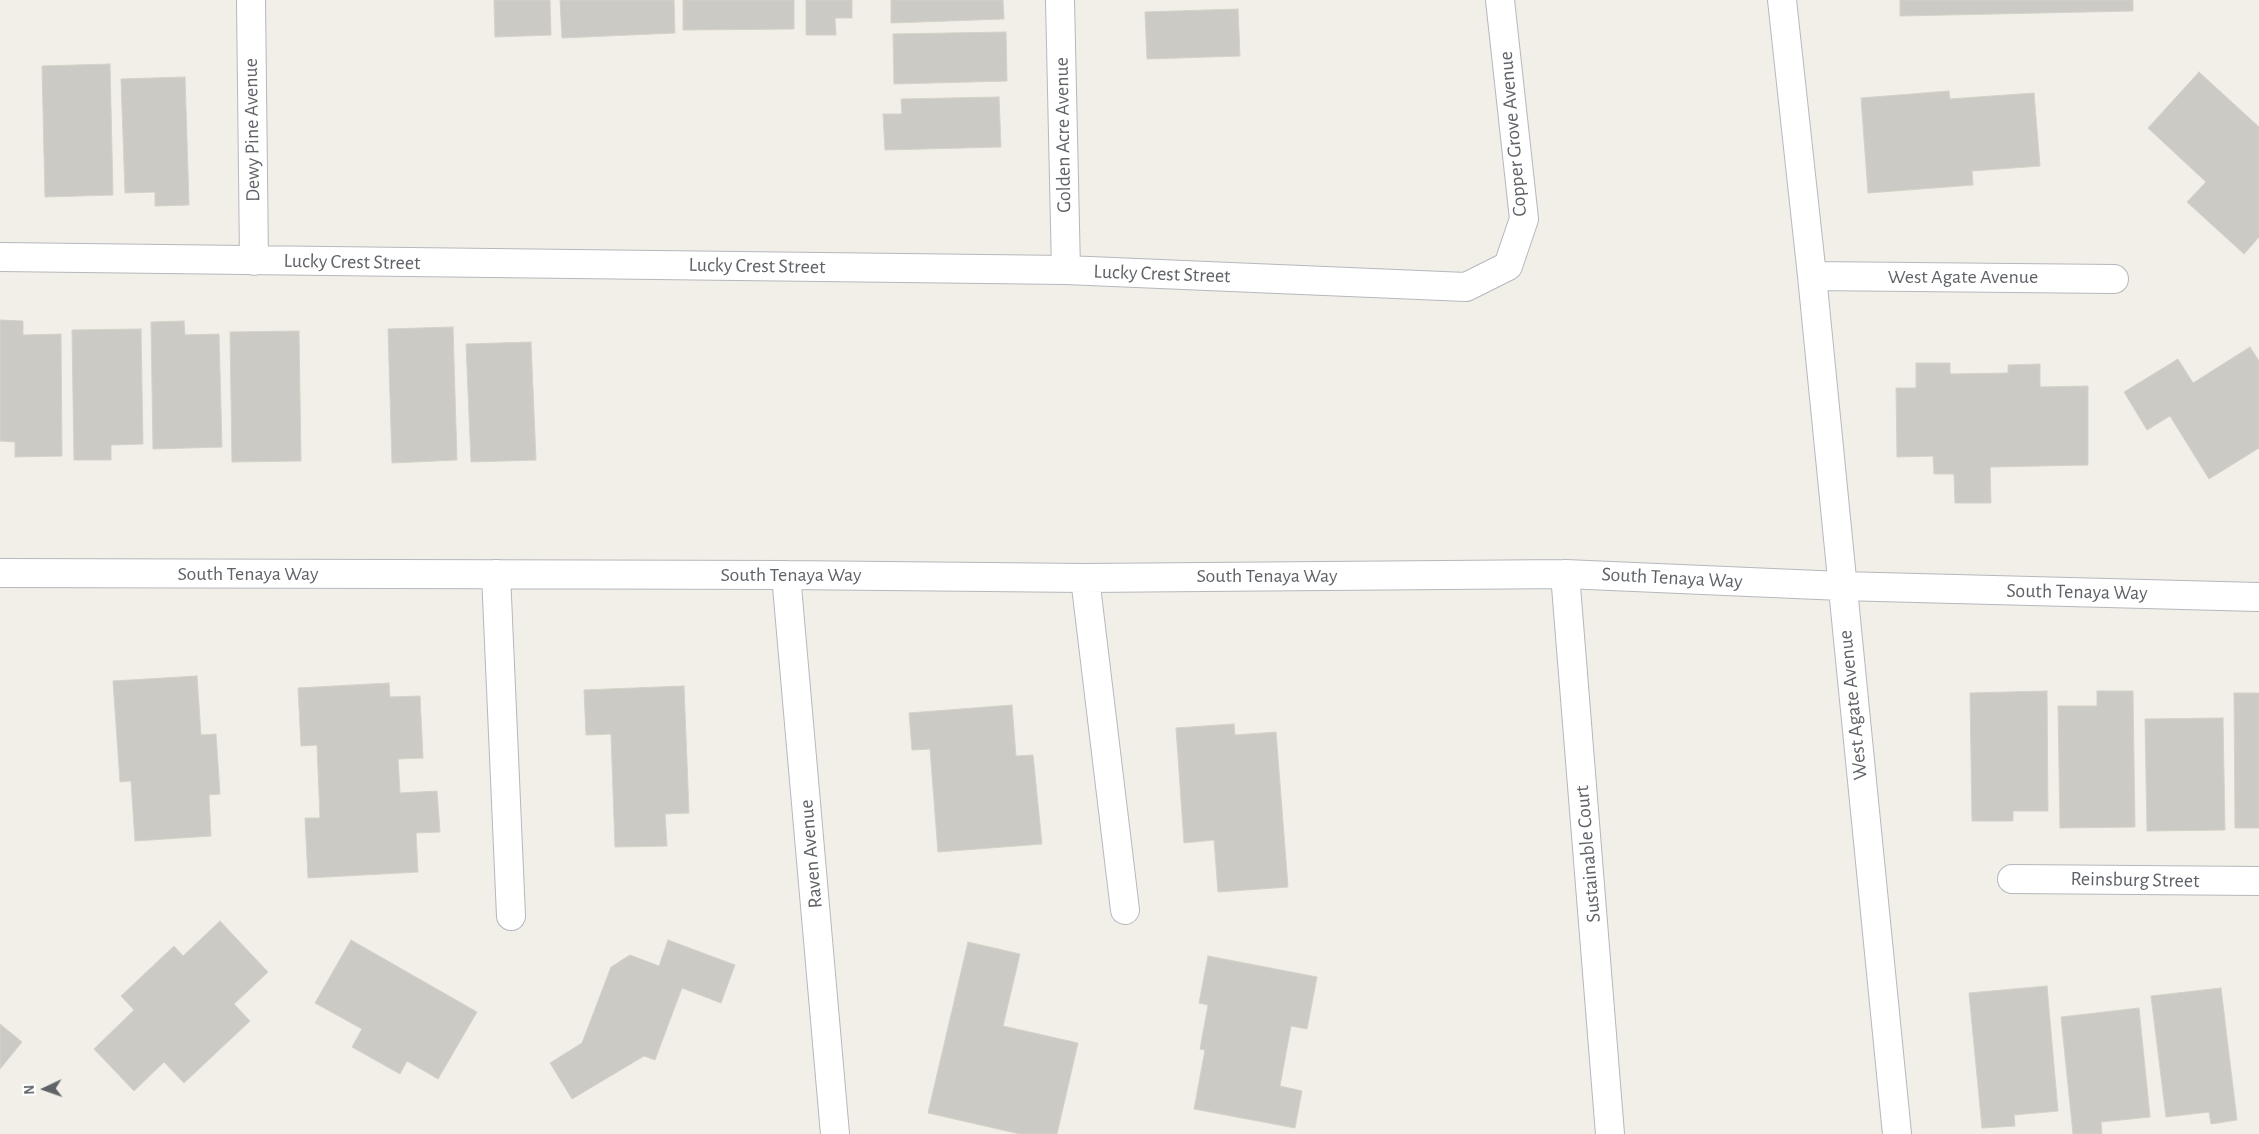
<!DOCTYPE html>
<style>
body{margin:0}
#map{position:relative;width:2259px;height:1134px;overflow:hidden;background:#f1efe8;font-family:"Alegreya Sans",sans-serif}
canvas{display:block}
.north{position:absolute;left:20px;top:1064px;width:50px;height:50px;-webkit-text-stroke:4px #fff;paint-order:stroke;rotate:267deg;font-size:14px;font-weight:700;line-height:20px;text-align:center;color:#5f6368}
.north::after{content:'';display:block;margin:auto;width:18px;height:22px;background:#5f6368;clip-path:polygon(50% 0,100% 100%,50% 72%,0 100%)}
</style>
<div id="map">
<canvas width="2259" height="1134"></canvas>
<div class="north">N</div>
</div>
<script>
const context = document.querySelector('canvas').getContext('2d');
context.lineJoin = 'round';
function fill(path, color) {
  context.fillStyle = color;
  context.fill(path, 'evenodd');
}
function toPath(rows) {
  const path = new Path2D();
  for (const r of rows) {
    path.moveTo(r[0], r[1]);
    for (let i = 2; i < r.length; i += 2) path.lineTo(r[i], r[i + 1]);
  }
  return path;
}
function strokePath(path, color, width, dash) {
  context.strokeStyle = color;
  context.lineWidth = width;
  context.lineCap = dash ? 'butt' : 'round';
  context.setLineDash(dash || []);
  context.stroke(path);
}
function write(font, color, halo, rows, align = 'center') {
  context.font = font + ' "Alegreya Sans",sans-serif';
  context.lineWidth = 5;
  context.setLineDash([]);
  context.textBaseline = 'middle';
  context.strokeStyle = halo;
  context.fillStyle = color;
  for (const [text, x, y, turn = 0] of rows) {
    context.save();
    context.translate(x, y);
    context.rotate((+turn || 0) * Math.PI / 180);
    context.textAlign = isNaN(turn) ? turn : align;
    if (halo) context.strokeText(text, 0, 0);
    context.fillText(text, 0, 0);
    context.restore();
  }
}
const building = toPath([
 [494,0,550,0,551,35,495,37,494,0],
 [560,0,674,0,675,33,562,38,560,0],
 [683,0,794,0,794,29,683,30,683,0],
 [806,0,852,0,852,18,835,18,836,35,806,35,806,0],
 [891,0,1003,0,1004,19,891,23,891,0],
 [1900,0,2133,0,2133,11,1900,16,1900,0],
 [1238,9,1240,56,1147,59,1145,12,1238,9],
 [1006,32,1007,81,894,84,893,34,1006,32],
 [110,64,113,195,45,197,42,66,110,64],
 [2199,72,2259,127,2259,237,2244,254,2187,202,2206,182,2148,128,2199,72],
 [185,77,189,205,155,206,155,192,125,193,121,79,185,77],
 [1949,91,1950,99,2034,93,2040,166,1972,171,1973,185,1868,193,1861,98,1949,91],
 [999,97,1001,147,885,150,883,114,902,114,901,99,999,97],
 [0,320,23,321,23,335,61,334,62,456,15,457,15,442,0,441,0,320],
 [184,321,185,335,219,334,222,447,153,449,151,322,184,321],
 [453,327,457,460,392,463,388,329,453,327],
 [141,329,143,444,111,445,111,460,74,460,72,330,141,329],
 [299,331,301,461,232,462,230,332,299,331],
 [531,342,536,460,471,462,466,344,531,342],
 [2250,347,2259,361,2259,448,2209,479,2170,416,2147,430,2124,392,2178,359,2193,383,2250,347],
 [1916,363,1950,363,1950,374,2008,373,2008,365,2040,364,2040,387,2088,386,2088,465,1990,467,1991,503,1955,503,1954,474,1934,474,1933,456,1897,457,1896,388,1916,388,1916,363],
 [197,676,201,735,216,734,220,794,209,795,211,836,135,841,131,781,120,782,113,681,197,676],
 [389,683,390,697,420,696,423,758,398,759,400,793,437,791,440,832,416,833,418,872,308,878,305,818,320,818,317,745,301,746,298,688,389,683],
 [684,686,689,813,665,814,667,846,615,847,611,734,586,735,584,690,684,686],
 [2047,691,2048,811,2013,811,2013,821,1972,821,1970,693,2047,691],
 [2097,691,2133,691,2135,827,2060,828,2058,706,2097,706,2097,691],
 [2234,693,2259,693,2259,828,2235,828,2234,693],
 [1012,705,1016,756,1033,755,1042,844,938,852,930,749,912,750,909,713,1012,705],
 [2223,718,2225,830,2147,831,2145,719,2223,718],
 [1234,724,1235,735,1276,732,1288,887,1218,892,1214,840,1184,843,1176,728,1234,724],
 [220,921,268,972,234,1004,250,1021,184,1083,164,1062,134,1091,94,1049,134,1010,121,996,174,946,183,956,220,921],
 [351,940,477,1012,438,1079,407,1061,400,1074,352,1047,362,1029,315,1003,351,940],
 [668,940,735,965,721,1003,682,988,655,1060,644,1056,572,1099,550,1063,582,1043,611,967,630,955,659,966,668,940],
 [968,942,1020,954,1003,1026,1078,1043,1057,1134,1020,1134,928,1113,968,942],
 [1208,956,1317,977,1307,1029,1291,1026,1280,1086,1302,1091,1295,1128,1194,1109,1205,1050,1200,1049,1208,1005,1199,1003,1208,956],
 [2047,986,2058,1111,2014,1115,2015,1126,1982,1128,1969,993,2047,986],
 [2221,988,2237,1120,2211,1124,2209,1112,2166,1117,2151,996,2221,988],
 [2139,1008,2150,1117,2101,1122,2102,1134,2073,1134,2061,1017,2139,1008],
 [0,1024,22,1042,0,1069,0,1024]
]);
fill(building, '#cccac5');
strokePath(building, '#d6d1c6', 1);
const street = toPath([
 [251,0,254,261],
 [1060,0,1066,270],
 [1782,0,1812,276,1897,1134],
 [0,257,1066,270,1466,287,1508,266,1524,219,1500,0],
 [1812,276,2114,279],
 [0,573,786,575,1085,578,1565,574,1841,586,2259,597],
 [496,574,511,916],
 [1565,574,1610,1134],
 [786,575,835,1134],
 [1085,578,1125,910],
 [2012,879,2259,881]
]);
strokePath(street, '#b5b8bc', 30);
strokePath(street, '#fff', 28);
write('20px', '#5f6368', '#fff', [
 ["Dewy Pine Avenue",252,130,-91],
 ["Copper Grove Avenue",1513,134,-95],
 ["Golden Acre Avenue",1063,135,-91],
 ["Lucky Crest Street",352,262,1],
 ["Lucky Crest Street",757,266,1],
 ["Lucky Crest Street",1162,274,2],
 ["West Agate Avenue",1963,277],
 ["South Tenaya Way",248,574],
 ["South Tenaya Way",791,575],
 ["South Tenaya Way",1267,576],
 ["South Tenaya Way",1672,578,3],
 ["South Tenaya Way",2077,592,1],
 ["West Agate Avenue",1853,705,-96],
 ["Raven Avenue",811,854,-95],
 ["Sustainable Court",1588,854,-95],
 ["Reinsburg Street",2135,880,1]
]);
</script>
